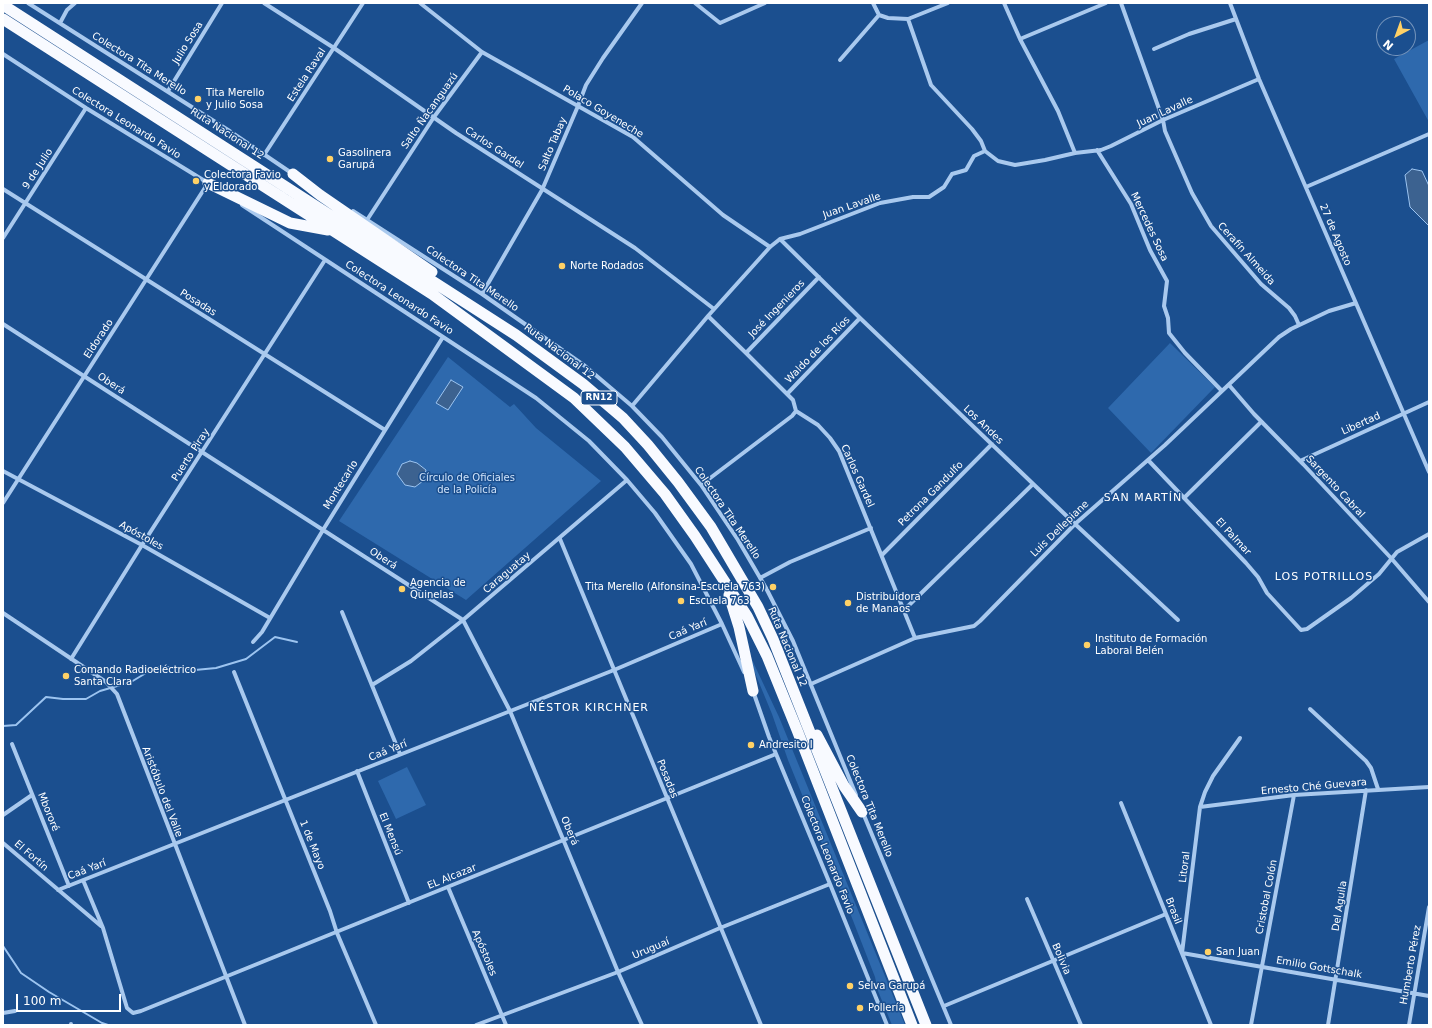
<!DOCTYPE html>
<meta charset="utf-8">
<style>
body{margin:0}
#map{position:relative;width:1432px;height:1028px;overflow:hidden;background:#1b4f8f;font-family:"DejaVu Sans",sans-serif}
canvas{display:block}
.frame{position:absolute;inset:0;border:4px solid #fff;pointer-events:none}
.north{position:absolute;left:1376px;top:16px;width:40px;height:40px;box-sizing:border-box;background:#1b4f8f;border:1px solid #7695bc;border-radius:50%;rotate:221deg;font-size:11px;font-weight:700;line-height:16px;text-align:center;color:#fff}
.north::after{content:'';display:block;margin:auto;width:14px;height:18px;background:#ffd166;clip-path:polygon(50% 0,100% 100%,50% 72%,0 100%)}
.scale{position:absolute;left:16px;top:994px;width:105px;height:18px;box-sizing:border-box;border:2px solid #fff;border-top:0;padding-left:5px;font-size:12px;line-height:14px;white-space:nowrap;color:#fff;-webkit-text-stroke:3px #1b4f8f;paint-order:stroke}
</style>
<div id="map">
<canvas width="1432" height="1028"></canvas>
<div class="frame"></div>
<div class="north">N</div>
<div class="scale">100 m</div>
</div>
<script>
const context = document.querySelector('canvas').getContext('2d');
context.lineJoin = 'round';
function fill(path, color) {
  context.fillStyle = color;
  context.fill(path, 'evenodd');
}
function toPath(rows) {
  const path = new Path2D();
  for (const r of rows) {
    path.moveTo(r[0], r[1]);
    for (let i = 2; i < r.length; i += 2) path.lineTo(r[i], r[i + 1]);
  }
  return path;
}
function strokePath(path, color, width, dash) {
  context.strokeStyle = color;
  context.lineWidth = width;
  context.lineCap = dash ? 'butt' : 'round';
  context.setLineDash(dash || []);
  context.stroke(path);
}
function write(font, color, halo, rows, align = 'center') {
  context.font = font + ' "DejaVu Sans",sans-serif';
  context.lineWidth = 3;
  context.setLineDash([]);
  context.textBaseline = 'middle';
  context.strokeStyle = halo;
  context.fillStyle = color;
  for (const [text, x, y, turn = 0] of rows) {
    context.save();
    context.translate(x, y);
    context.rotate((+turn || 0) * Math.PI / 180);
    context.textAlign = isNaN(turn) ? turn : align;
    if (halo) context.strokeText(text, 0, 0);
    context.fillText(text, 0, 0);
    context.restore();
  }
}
fill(toPath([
 [1429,40,1429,122,1394,59],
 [1170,343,1215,387,1151,453,1108,408],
 [448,357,510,407,514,404,536,428,601,481,466,600,339,521],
 [746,647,779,717,905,1025,892,1025,878,991,875,977,852,918,788,760,772,714,750,661],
 [407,767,426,805,396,819,378,781]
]), '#2e69ad');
const water = toPath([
 [1412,169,1422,171,1429,186,1429,226,1410,207,1405,175,1412,169],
 [451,380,463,387,448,410,436,403,451,380],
 [410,461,417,463,426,470,423,481,415,487,405,485,397,474,402,464,410,461]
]);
fill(water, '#3c6290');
strokePath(water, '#9cc4f0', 1);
strokePath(toPath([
 [3,726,16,725,46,697,63,699,86,699,100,691,131,682,156,667,175,667,195,670,216,668,246,659,275,637,297,642],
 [3,946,21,973,49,992,102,1023,108,1025]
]), '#9cc4f0', 2);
strokePath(toPath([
 [28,3,228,130,293,174],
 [264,3,334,48,456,133,635,248,714,309],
 [420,3,482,52,633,137,723,215,770,247],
 [695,3,720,23,765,3],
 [873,3,879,15,888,18,908,19,948,3],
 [1004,3,1020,39,1058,111,1075,153],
 [1121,3,1163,120,1165,131,1192,193,1211,226,1261,284,1289,308,1295,316,1299,325],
 [1230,3,1259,79,1429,472],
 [908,19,931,85,972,129,981,141,985,151],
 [60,23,67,10,75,3],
 [1020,39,1106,3],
 [1154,49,1189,34,1236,19],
 [3,54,86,108,208,183],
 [840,60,879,15],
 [168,91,222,3],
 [1097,150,1131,204,1150,250,1167,281,1164,306,1168,318,1169,333,1185,353,1222,391],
 [264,155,363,3],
 [1306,187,1429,134],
 [3,189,385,430],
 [242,205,536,398,589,441,627,480,655,513,691,564,722,624,744,672],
 [353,211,482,294,585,366,632,406,662,437,701,485,738,540,766,588,793,641,856,795],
 [367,220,434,117,482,52],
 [3,238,86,108],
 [780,239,860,318,1075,524,1178,620],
 [482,294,542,190,578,106,586,85,603,58,642,3],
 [708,316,746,353,793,400,796,411,818,425,830,438,839,451,915,638],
 [3,324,463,620,510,711,618,972,642,1025],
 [746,353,819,277],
 [1229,385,1254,414,1303,464,1391,558,1429,602],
 [787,394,860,318],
 [632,406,708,316,770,247,780,239,800,234,880,203,913,197,929,197,944,187,952,174,966,170,974,156,985,151,998,161,1015,165,1045,160,1075,153,1101,150,1111,146,1163,120,1259,79],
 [1148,460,1246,563,1258,577,1267,593,1301,630,1307,629,1351,598,1379,574,1397,552,1429,534],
 [1300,461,1429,402],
 [3,471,142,545,270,618],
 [701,485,792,416,796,411],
 [1184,498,1261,422],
 [3,503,208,183],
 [560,539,761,1025],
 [882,555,992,444],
 [760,578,790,562,871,528],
 [904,610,1033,484],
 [342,612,400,754],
 [3,613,106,682,117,694,245,1025],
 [253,642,262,632,323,530,443,337],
 [71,659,142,545,325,260],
 [234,672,330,911,337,933,376,1025],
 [811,684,915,638,974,626,980,621,1075,524,1165,445,1279,337,1291,329,1329,311,1356,303],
 [372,685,411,661,463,620,627,480],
 [753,691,769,737,830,884,887,1025],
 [1310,709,1366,761,1371,768,1378,789],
 [12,744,69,886],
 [357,771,409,903],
 [1121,803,1211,1025],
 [1200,807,1294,795,1429,787],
 [863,813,951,1025],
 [3,815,32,795],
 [3,843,101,926],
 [83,880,103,928,127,1008,133,1013,141,1011,776,754],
 [448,887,506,1025],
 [58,890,614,670,722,624],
 [1027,899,1081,1025],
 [1182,953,1429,996],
 [1182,953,1200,807,1205,792,1213,776,1240,738],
 [944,1006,1166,914],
 [3,1013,15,1011],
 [71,1024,71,1025],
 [476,1025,618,972,720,928,830,884],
 [1251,1025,1294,795],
 [1328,1025,1366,790],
 [1409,1025,1429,907]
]), '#a9c9ee', 4);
strokePath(toPath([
 [3,5,516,335,583,384,623,418,648,445,678,482,711,527,758,607,773,639,926,1025],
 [3,19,432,294,574,398,625,447,665,494,695,536,747,616,767,656,797,730,912,1025],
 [293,174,320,195,432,272],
 [208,183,290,223,328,230],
 [729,595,739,627,753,691],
 [817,735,844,786,862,812]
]), '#f8faff', 11);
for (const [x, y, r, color] of [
 [198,99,4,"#ffd166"],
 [330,159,4,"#ffd166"],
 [196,181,4,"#ffd166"],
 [562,266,4,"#ffd166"],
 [773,587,4,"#ffd166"],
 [402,589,4,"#ffd166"],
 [681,601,4,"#ffd166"],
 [848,603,4,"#ffd166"],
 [1087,645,4,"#ffd166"],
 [66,676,4,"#ffd166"],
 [751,745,4,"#ffd166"],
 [1208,952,4,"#ffd166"],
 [850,986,4,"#ffd166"],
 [860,1008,4,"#ffd166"]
]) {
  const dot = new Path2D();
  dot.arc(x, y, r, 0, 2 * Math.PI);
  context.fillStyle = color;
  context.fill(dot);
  strokePath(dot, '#1b4f8f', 1.5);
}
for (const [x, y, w] of [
 [599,398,36]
]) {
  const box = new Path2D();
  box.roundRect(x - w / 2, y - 7, w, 14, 3);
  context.fillStyle = '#1b4f8f';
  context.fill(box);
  strokePath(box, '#fff', 1);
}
write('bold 9px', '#fff', null, [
 ["RN12",599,398]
]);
write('10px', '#fff', '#1b4f8f', [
 ["Julio Sosa",188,43,-58],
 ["Colectora Tita Merello",139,64,32],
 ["Estela Raval",307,75,-57],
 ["Salto Ñacanguazú",430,111,-55],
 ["Polaco Goyeneche",603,112,31],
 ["Juan Lavalle",1165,112,-25],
 ["Colectora Leonardo Favio",126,123,32],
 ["Ruta Nacional 12",227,134,33],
 ["Salto Tabay",553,144,-67],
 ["Carlos Gardel",494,148,33],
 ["9 de Julio",38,169,-57],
 ["Juan Lavalle",852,206,-19],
 ["Mercedes Sosa",1149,227,65],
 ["27 de Agosto",1335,235,67],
 ["Cerafín Almeida",1246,254,48],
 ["Colectora Tita Merello",472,279,34],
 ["Colectora Leonardo Favio",399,298,33],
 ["Posadas",198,303,32],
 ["José Ingenieros",777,309,-46],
 ["Eldorado",99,339,-57],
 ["Waldo de los Ríos",818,350,-46],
 ["Ruta Nacional 12",559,352,37],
 ["Oberá",111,384,33],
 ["Libertad",1361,424,-24],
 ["Los Andes",983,425,44],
 ["Puerto Piray",191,455,-57],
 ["Carlos Gardel",857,476,66],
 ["Montecarlo",341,485,-58],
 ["Sargento Cabral",1335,487,47],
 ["Petrona Gandulfo",931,494,-45],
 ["Colectora Tita Merello",727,513,56],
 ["Luis Dellepiane",1060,529,-44],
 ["Apóstoles",141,536,29],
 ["El Palmar",1233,537,47],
 ["Oberá",383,559,33],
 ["Caraguatay",507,573,-40],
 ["Caá Yarí",688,630,-23],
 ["Ruta Nacional 12",787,647,67],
 ["Caá Yarí",388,751,-22],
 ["Posadas",667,779,68],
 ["Ernesto Ché Guevara",1314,787,-5],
 ["Aristóbulo del Valle",162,792,69],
 ["Colectora Tita Merello",869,806,68],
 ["Mbororé",48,812,68],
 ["Oberá",569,831,67],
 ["El Mensú",390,834,68],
 ["1 de Mayo",312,845,68],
 ["Colectora Leonardo Favio",827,855,68],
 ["El Fortín",31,856,41],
 ["Litoral",1185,867,-83],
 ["Caá Yarí",87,870,-21],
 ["EL Alcazar",452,877,-22],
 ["Cristobal Colón",1267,897,-79],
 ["Del Aguila",1340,906,-81],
 ["Brasil",1173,911,68],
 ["Uruguaí",651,949,-23],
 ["Apóstoles",484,953,67],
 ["Bolivia",1061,959,67],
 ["Humberto Pérez",1411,965,-80],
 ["Emilio Gottschalk",1319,968,10]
]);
write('10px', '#fff', '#1b4f8f', [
 ["Tita Merello",206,93],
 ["y Julio Sosa",206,105],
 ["Gasolinera",338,153],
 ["Garupá",338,165],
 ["Colectora Favio",204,175],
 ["y Eldorado",204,187],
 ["Norte Rodados",570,266],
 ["Agencia de",410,583],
 ["Quinelas",410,595],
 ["Tita Merello (Alfonsina-Escuela 763)",765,587,"right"],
 ["Distribuidora",856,597],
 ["de Manaos",856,609],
 ["Escuela 763",689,601],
 ["Instituto de Formación",1095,639],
 ["Laboral Belén",1095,651],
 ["Comando Radioeléctrico",74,670],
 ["Santa Clara",74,682],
 ["Andresito I",759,745],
 ["San Juan",1216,952],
 ["Selva Garupá",858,986],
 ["Pollería",868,1008]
], 'left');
write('10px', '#cfe3fa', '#1b4f8f', [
 ["Círculo de Oficiales",467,478],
 ["de la Policía",467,490]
]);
context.letterSpacing = '1px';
write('11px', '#fff', '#1b4f8f', [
 ["SAN MARTÍN",1143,498],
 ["LOS POTRILLOS",1324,577],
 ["NÉSTOR KIRCHNER",589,708]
]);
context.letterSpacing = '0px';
</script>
